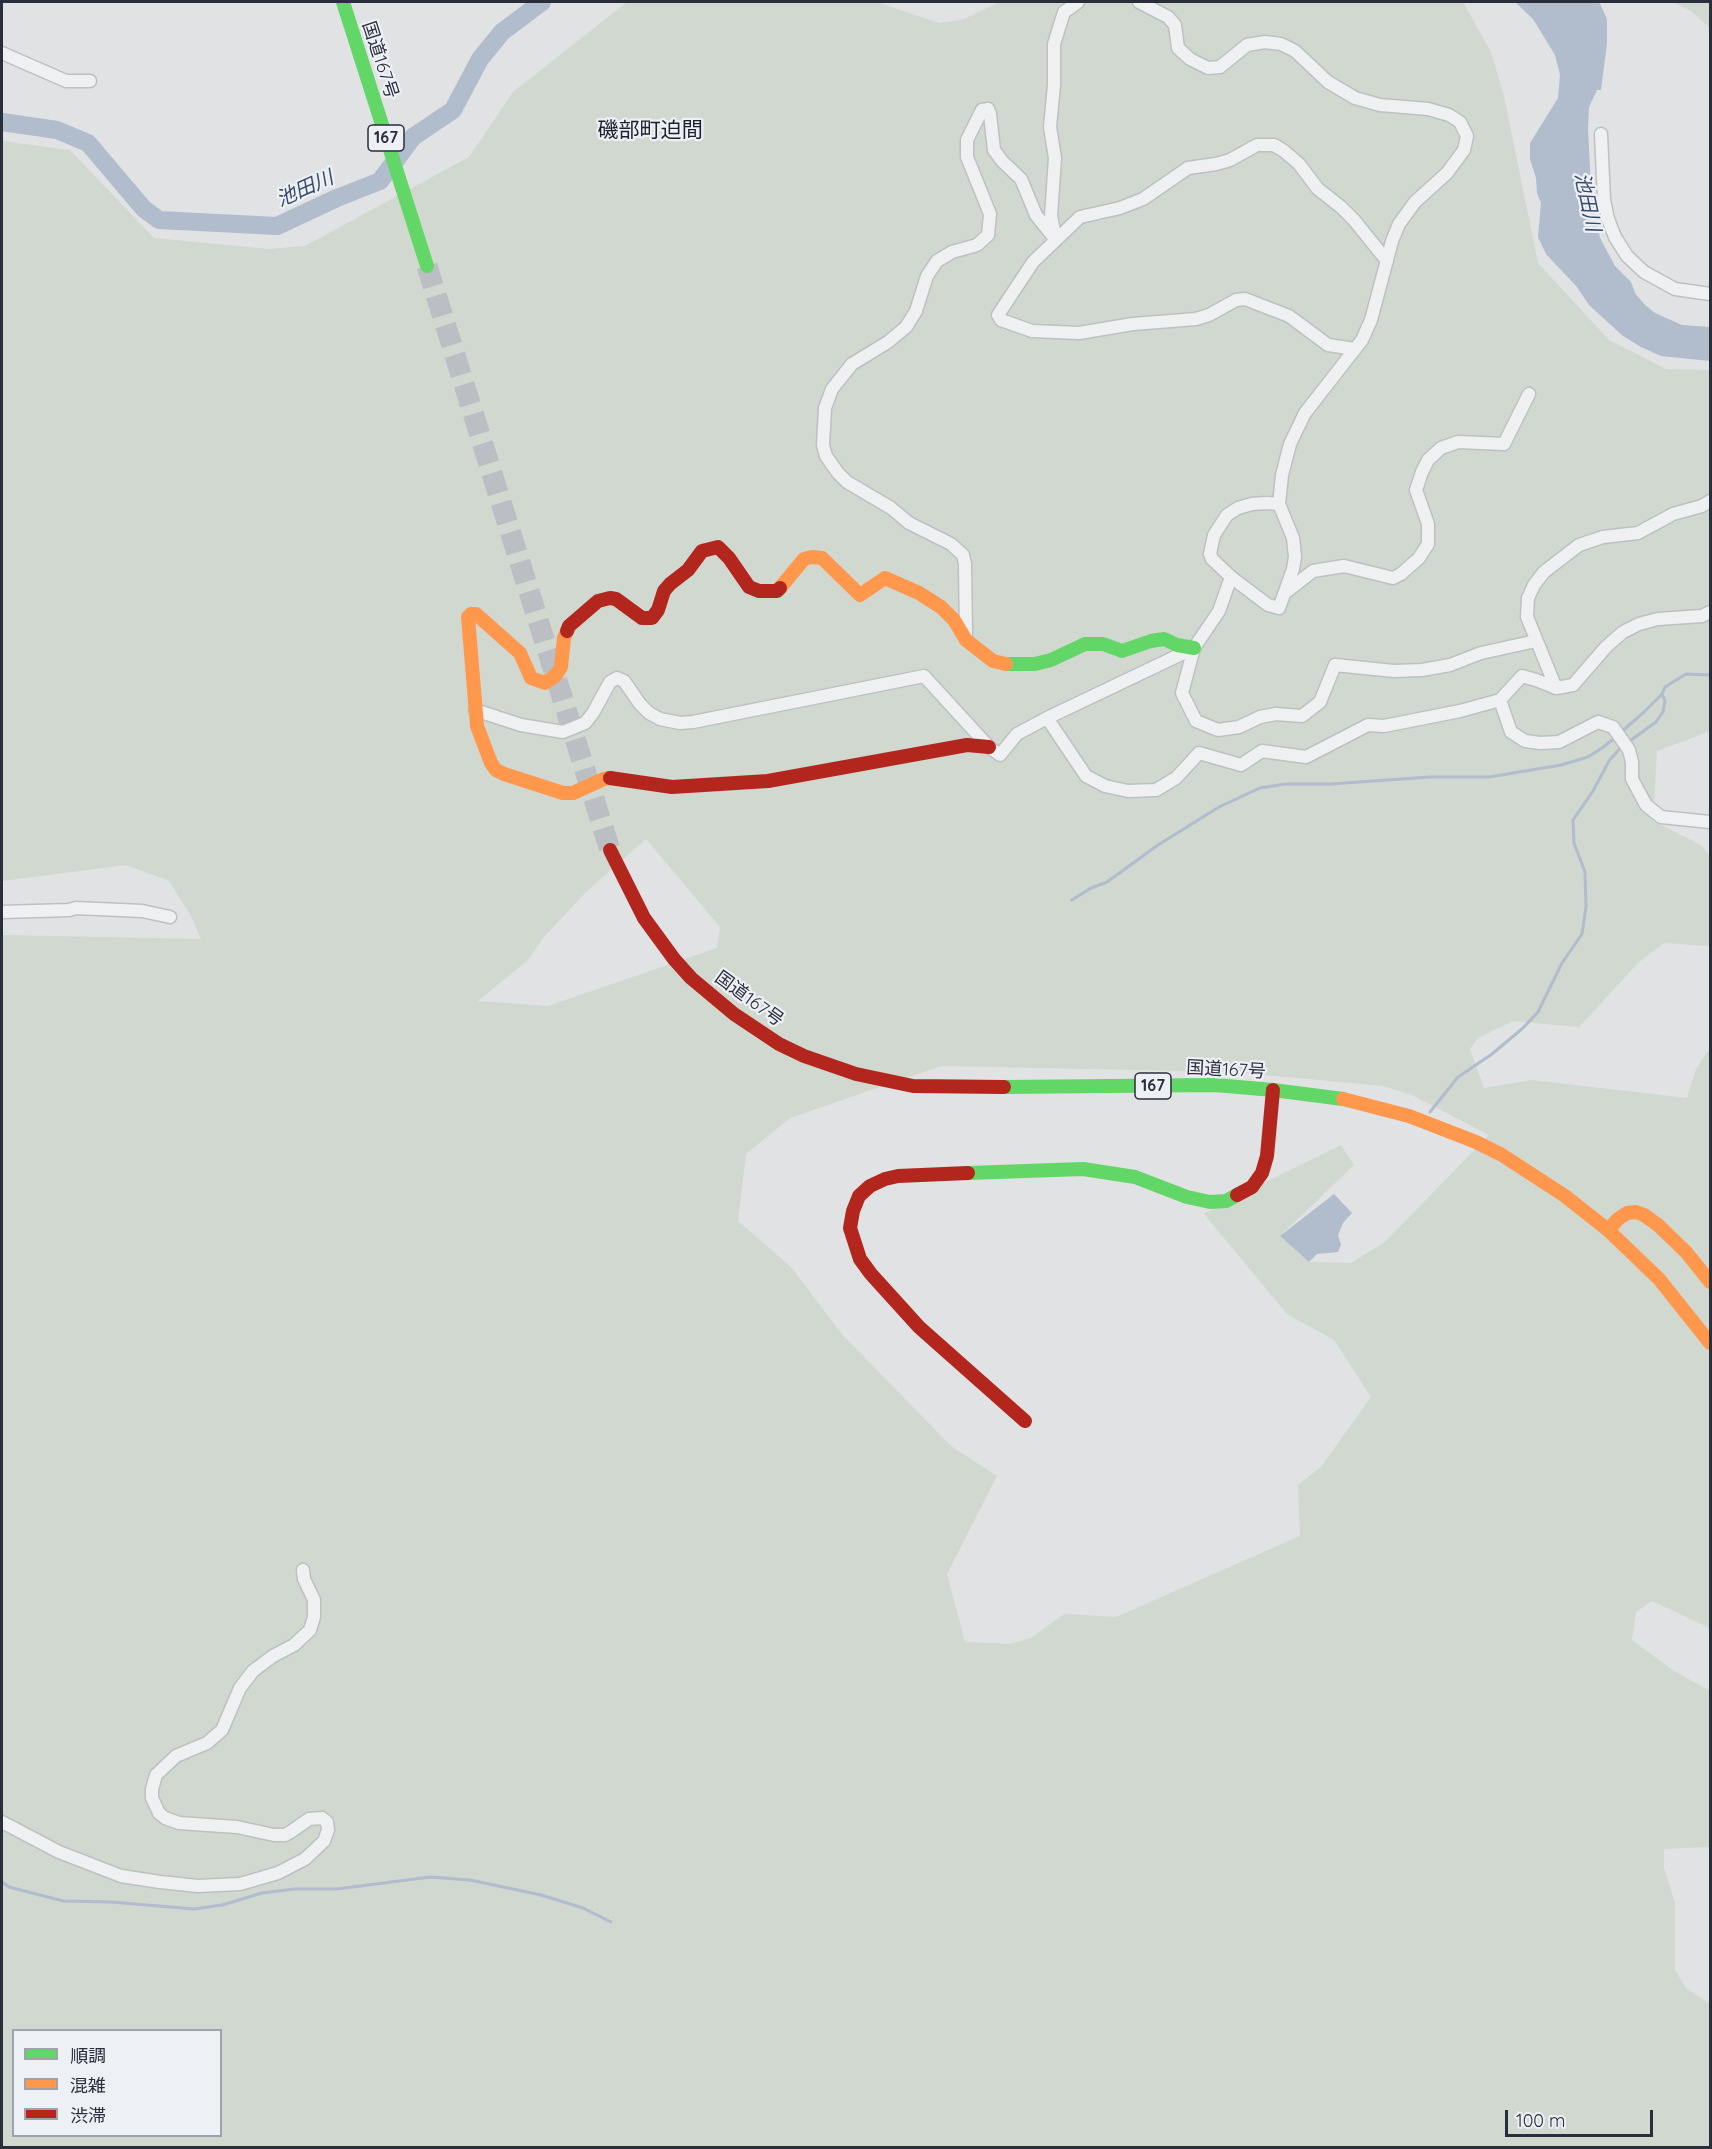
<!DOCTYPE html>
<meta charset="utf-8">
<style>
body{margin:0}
#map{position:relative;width:1712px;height:2149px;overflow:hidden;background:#e0e2e4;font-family:Quicksand,"Noto Sans JP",sans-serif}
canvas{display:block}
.frame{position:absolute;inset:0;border:3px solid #292e3b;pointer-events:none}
.legend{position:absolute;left:12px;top:2029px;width:210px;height:108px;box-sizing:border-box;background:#edf0f4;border:2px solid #9fa2aa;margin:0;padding:8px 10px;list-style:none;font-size:18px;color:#292e3b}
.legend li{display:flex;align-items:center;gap:12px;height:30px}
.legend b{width:30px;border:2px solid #9fa2aa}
.scale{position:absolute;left:1505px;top:2110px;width:148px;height:27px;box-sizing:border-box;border:3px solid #292e3b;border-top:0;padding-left:8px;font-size:18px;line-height:21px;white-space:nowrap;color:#292e3b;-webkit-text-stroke:4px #edf0f4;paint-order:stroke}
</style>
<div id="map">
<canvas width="1712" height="2149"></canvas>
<div class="frame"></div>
<ul class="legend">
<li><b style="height:8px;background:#63d668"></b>順調</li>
<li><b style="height:8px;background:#ff974d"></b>混雑</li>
<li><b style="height:8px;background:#b3261e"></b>渋滞</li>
</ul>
<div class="scale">100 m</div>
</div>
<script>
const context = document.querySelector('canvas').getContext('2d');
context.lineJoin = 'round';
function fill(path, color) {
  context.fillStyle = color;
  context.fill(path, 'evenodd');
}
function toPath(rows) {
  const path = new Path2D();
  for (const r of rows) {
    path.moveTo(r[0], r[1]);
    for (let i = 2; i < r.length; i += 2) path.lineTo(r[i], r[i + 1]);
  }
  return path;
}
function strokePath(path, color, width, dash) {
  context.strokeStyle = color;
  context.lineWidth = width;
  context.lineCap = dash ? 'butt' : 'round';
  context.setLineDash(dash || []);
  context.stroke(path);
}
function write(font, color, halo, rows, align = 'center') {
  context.font = font + ' Quicksand,"Noto Sans JP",sans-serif';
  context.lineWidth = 4.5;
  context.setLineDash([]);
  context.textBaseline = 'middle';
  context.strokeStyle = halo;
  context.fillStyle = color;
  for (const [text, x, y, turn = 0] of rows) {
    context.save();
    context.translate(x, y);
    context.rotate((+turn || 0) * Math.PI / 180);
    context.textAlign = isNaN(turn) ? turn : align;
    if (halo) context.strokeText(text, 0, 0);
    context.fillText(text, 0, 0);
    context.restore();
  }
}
fill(toPath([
 [627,2,877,2,939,23,962,20,999,2,1463,2,1491,52,1504,96,1538,263,1609,340,1666,369,1710,370,1710,731,1657,751,1653,821,1701,845,1710,856,1710,946,1664,943,1639,962,1579,1027,1513,1021,1478,1038,1470,1049,1484,1088,1532,1080,1687,1098,1696,1069,1707,1052,1710,1050,1710,1628,1652,1601,1636,1612,1632,1640,1674,1671,1710,1691,1710,1847,1664,1849,1664,1868,1675,1903,1675,1970,1686,1988,1710,2004,1710,2147,2,2147,2,935,201,939,191,916,169,881,126,865,2,881,2,141,70,150,154,238,270,249,305,246,469,157,513,92],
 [646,839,720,927,717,948,548,1006,478,1001,528,960,543,938,586,892],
 [941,1066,1233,1072,1383,1086,1412,1095,1489,1135,1385,1242,1351,1263,1309,1262,1280,1236,1354,1165,1341,1145,1233,1198,1204,1214,1287,1314,1334,1340,1371,1397,1321,1467,1298,1485,1300,1536,1116,1617,1064,1614,1031,1638,1010,1644,965,1642,947,1574,997,1476,951,1446,841,1333,791,1267,738,1221,746,1154,790,1118],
 [14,2030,220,2030,220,2136,14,2136],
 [1673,2,1710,2,1710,28,1691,11]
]), '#d0d8d0');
fill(toPath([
 [1515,2,1599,2,1607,19,1607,43,1601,90,1597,90,1589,107,1588,129,1591,188,1600,238,1615,266,1631,282,1635,293,1645,305,1655,313,1682,325,1710,327,1710,361,1661,356,1641,347,1623,336,1589,305,1577,287,1546,254,1538,237,1541,203,1537,193,1536,178,1530,159,1530,143,1558,98,1560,75,1555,55,1533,19],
 [1334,1194,1352,1213,1343,1223,1338,1235,1341,1245,1338,1252,1317,1254,1309,1262,1280,1236]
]), '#b1bccd');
strokePath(toPath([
 [1620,733,1643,713,1662,694,1665,687,1686,674,1710,675],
 [1627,743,1656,722,1663,712,1665,701,1662,694],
 [1072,900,1091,888,1107,882,1158,845,1219,807,1260,788,1285,784,1331,784,1429,777,1489,777,1561,765,1588,757,1602,748,1615,738],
 [1430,1112,1458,1077,1492,1054,1523,1028,1538,1012,1562,963,1582,934,1586,907,1585,872,1574,843,1573,820,1593,791,1609,761,1622,746],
 [2,1882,9,1887,63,1901,111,1902,194,1909,222,1905,262,1893,294,1889,337,1889,430,1877,470,1880,541,1895,583,1908,611,1922]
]), '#b1bccd', 3);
strokePath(toPath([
 [2,122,57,130,88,143,144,209,159,220,277,226,337,198,380,181,413,137,453,110,480,59,502,32,542,2]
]), '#b1bccd', 18);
strokePath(toPath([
 [427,266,610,850]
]), '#bbbec2', 21, [21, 10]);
const street = toPath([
 [1139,2,1168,17,1175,25,1178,48,1190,59,1208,68,1220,67,1247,45,1265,42,1281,44,1295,51,1328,82,1355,98,1380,105,1428,109,1449,115,1460,122,1467,136,1464,150,1447,173,1415,202,1399,224,1392,241,1371,320,1362,340,1305,413,1290,444,1282,475,1279,504,1293,538,1295,557,1293,569,1279,608,1268,605,1231,577,1212,559,1210,554,1214,535,1227,515,1238,508,1252,504,1267,503,1279,504],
 [2,53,66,81,90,81],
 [1601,134,1604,200,1608,219,1615,237,1627,256,1644,272,1675,289,1710,294],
 [1055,236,1051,216,1055,158,1050,127,1054,85,1054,44,1064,12,1078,2],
 [1355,349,1328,345,1289,316,1245,299,1236,300,1209,315,1196,319,1133,324,1079,333,1032,331,1001,320,998,315,1033,262,1080,217,1120,208,1143,199,1188,168,1216,164,1230,160,1257,145,1274,145,1284,151,1299,164,1318,189,1341,207,1354,220,1387,261],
 [1231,577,1219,611,1194,648,1182,693,1196,721,1218,730,1239,727,1260,717,1276,714,1302,716,1320,702,1335,665,1394,671,1422,670,1450,665,1481,653,1536,641],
 [1286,592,1313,571,1344,566,1393,578,1401,574,1419,558,1428,544,1428,524,1416,490,1422,472,1428,460,1441,448,1458,442,1504,444,1529,394],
 [966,638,965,564,963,555,951,544,909,523,891,508,847,482,838,473,826,456,823,445,825,408,832,389,852,364,888,342,906,327,916,311,927,276,937,261,952,252,977,245,988,235,990,214,967,157,967,140,982,110,988,109,990,114,994,150,1002,161,1021,179,1036,215,1056,240],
 [1556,688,1527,617,1528,598,1534,585,1544,572,1579,545,1603,537,1638,533,1673,514,1702,506,1710,501],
 [1500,700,1511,732,1525,741,1540,743,1559,742,1598,722,1613,727,1629,750,1632,762,1632,779,1646,805,1661,817,1710,822],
 [475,710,521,725,563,732,585,723,593,713,610,682,617,678,624,681,640,704,649,713,660,719,680,723,693,722,924,676,989,747,1000,755,1017,734,1047,718,1194,648],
 [1047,718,1086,776,1105,786,1128,791,1156,790,1176,778,1199,753,1241,765,1262,751,1306,757,1368,725,1384,726,1460,711,1500,700,1522,676,1536,680,1556,688,1573,685,1606,647,1623,632,1639,624,1658,619,1702,616,1710,612],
 [2,912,69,910,76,908,142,911,170,917],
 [2,1822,59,1852,121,1876,160,1882,198,1886,240,1884,278,1873,305,1859,324,1841,328,1830,327,1822,322,1818,309,1819,292,1831,285,1835,274,1835,237,1827,179,1823,165,1818,159,1813,152,1798,152,1789,156,1775,176,1756,207,1743,222,1730,240,1688,253,1671,273,1656,294,1645,310,1630,314,1617,314,1600,304,1579,303,1570]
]);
strokePath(street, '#bec0c2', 15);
strokePath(street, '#eff0f2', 12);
strokePath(toPath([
 [343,2,427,266],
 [1006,664,1035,664,1051,660,1085,644,1103,644,1122,651,1151,641,1164,639,1177,645,1194,648],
 [1004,1087,1215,1085,1273,1090,1343,1099],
 [968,1173,1083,1169,1135,1177,1187,1197,1210,1202,1226,1201,1237,1195]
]), '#63d668', 14);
strokePath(toPath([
 [780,588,804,559,812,557,822,558,860,595,885,578,919,593,941,607,954,620,966,640,993,661,1006,664],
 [567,631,564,638,561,667,556,675,545,683,531,678,520,653,476,614,471,614,468,617,477,726,491,763,496,770,504,774,563,793,573,793,604,779,610,778],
 [1343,1099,1409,1116,1476,1142,1502,1155,1565,1196,1608,1230,1659,1279,1710,1343],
 [1608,1230,1618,1219,1627,1213,1636,1212,1644,1215,1658,1225,1686,1252,1710,1282]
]), '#ff974d', 14);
strokePath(toPath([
 [567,631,569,626,598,601,610,598,616,599,642,618,652,618,658,610,664,591,670,584,688,570,702,551,718,547,729,558,749,587,759,591,777,591,780,588],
 [610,778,672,787,768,781,967,745,989,747],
 [610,850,644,918,674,959,691,978,734,1014,779,1044,804,1056,856,1074,913,1086,1004,1087],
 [968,1173,898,1176,885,1179,870,1186,859,1196,853,1211,850,1228,860,1259,871,1274,919,1327,1025,1421],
 [1237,1195,1252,1187,1262,1173,1267,1156,1273,1090]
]), '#b3261e', 14);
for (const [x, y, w] of [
 [386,138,36],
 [1153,1086,36]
]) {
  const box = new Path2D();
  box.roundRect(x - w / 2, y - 13, w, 26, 4.5);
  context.fillStyle = '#edf0f4';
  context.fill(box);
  strokePath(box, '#292e3b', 1.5);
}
write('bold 16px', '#292e3b', null, [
 ["167",386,138],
 ["167",1153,1086]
]);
write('18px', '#292e3b', '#edf0f4', [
 ["国道167号",380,60,72],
 ["国道167号",749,999,36],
 ["国道167号",1226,1070,3]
]);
write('italic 20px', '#384a6b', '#edf0f4', [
 ["池田川",305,189,-24],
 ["池田川",1587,202,78]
]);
write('21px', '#1b202c', '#edf0f4', [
 ["磯部町迫間",650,131]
]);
</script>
